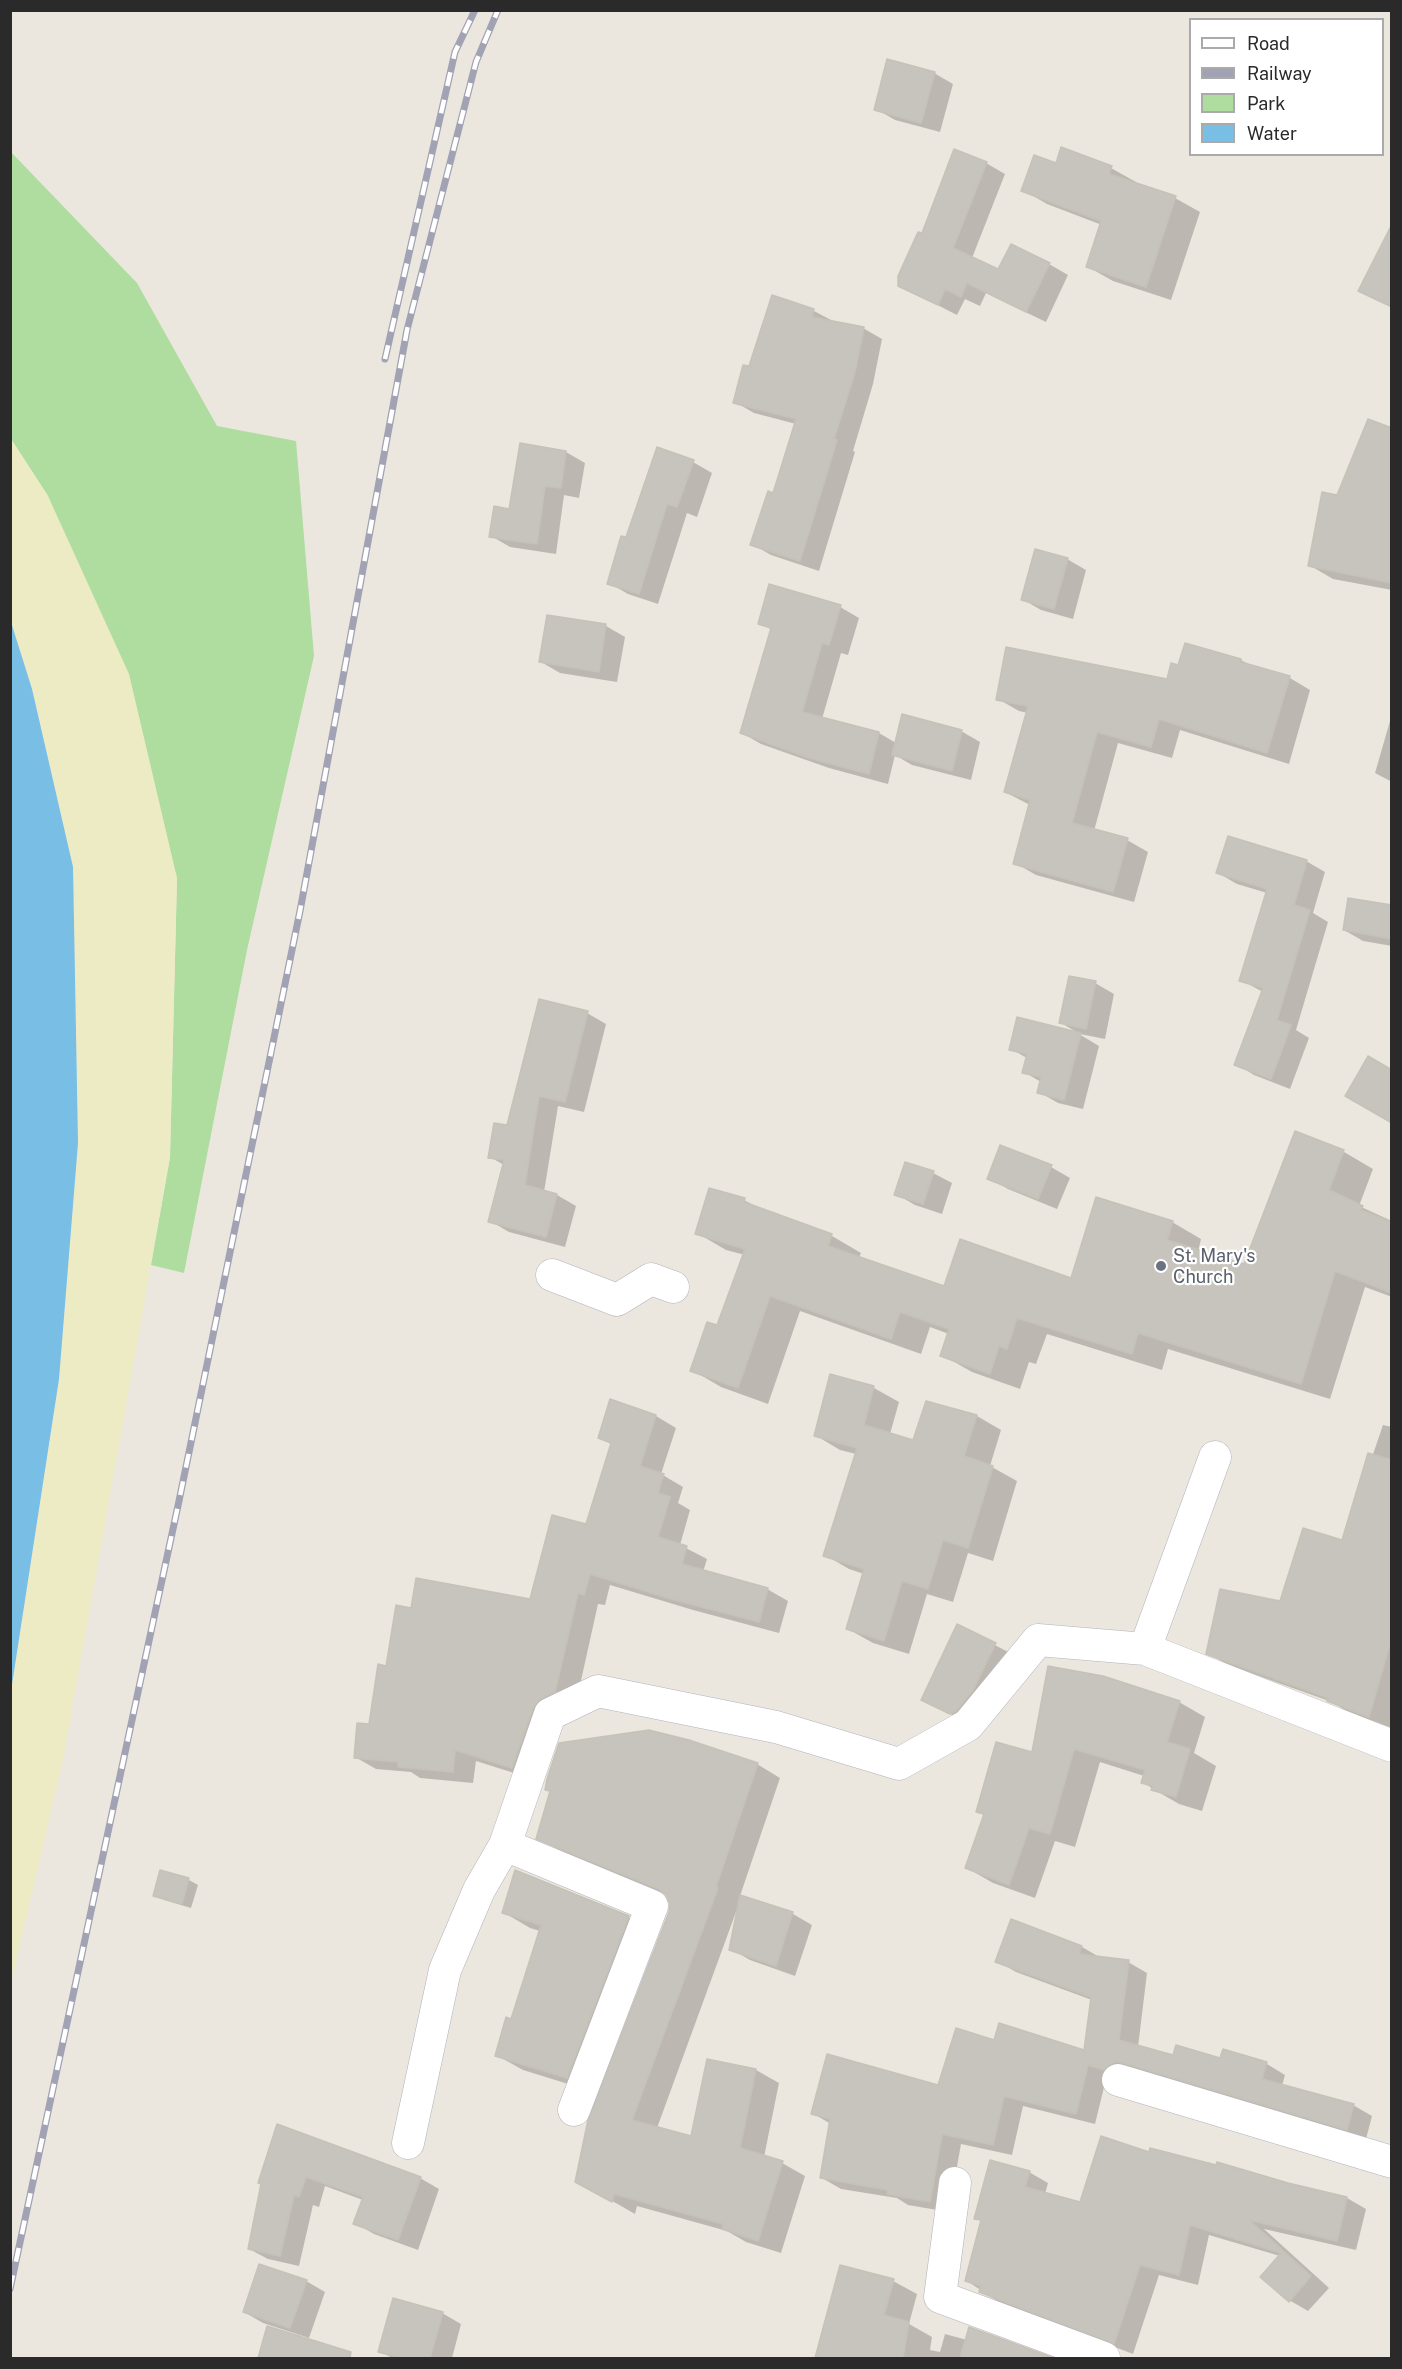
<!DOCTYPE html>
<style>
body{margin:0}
#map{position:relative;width:1402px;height:2369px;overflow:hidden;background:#ebe7de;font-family:"Public Sans",sans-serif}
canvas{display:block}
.frame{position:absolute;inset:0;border:12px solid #2a2a2a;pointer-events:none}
.legend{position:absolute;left:1189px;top:18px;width:195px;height:138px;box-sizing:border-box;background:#fff;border:2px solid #aaa;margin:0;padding:8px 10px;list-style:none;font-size:18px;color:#2a2a2a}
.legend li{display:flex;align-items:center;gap:12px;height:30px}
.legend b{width:30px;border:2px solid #aaa}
</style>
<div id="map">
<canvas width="1402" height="2369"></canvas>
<div class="frame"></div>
<ul class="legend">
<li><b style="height:8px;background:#fff"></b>Road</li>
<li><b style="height:8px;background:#a1a2b3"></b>Railway</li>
<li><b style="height:16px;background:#aedd9f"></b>Park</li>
<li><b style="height:16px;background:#79bee4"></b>Water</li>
</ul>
</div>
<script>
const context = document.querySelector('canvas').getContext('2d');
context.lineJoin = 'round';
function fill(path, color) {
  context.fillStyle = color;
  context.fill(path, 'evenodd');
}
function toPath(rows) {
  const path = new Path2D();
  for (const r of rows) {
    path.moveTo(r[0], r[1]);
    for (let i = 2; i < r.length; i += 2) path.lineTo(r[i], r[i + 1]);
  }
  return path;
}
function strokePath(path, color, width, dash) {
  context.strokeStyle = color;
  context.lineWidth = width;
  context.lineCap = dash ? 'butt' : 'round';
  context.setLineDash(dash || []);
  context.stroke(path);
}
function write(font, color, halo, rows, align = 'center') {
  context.font = font + ' "Public Sans",sans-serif';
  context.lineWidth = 4.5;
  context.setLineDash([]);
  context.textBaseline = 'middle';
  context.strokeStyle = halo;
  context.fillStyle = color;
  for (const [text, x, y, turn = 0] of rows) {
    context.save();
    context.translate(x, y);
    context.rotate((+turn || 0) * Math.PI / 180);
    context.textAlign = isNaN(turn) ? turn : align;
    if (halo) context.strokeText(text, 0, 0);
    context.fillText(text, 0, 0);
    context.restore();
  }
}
fill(toPath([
 [10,151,137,283,217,426,296,441,314,656,247,950,184,1273,151,1265,170,1157,177,878,48,496,11,439]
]), '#aedd9f');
fill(toPath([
 [11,439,48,496,129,674,177,878,170,1157,64,1754,11,1983,11,1691,59,1379,78,1142,73,867,32,689,11,622]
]), '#edebc3');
fill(toPath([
 [11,622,32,689,73,867,78,1143,59,1379,11,1691]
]), '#79bee4');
fill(toPath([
 [934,73,953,84,940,132,895,120,876,109],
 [955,151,986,163,1005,174,972,258,999,271,1049,264,1068,275,1046,322,986,293,980,306,965,299,957,315,900,286,923,235],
 [1111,168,1136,182,1135,185,1175,198,1200,212,1171,300,1113,281,1088,267,1102,225,1047,204,1023,190],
 [772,297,814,311,833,321,863,328,882,339,873,384,853,451,855,452,819,571,771,555,752,544,774,495,796,424,754,413,735,402,750,368],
 [1392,430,1392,590,1333,579,1309,565,1338,497],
 [566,452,585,463,579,498,564,495,556,554,510,547,491,536,510,511],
 [693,462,712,473,697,517,687,513,658,604,628,594,609,583,627,539],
 [1067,559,1086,570,1073,619,1041,610,1022,599],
 [770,585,840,607,859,618,848,655,841,653,822,719,879,733,896,743,961,731,980,742,971,780,912,765,895,755,888,784,829,768,761,744,742,733,772,630,760,623],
 [606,626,625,637,617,682,560,673,541,662],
 [1241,660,1252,666,1290,678,1310,690,1289,764,1180,730,1172,758,1118,743,1094,831,1127,840,1148,852,1134,902,1036,875,1015,863,1030,805,1005,792,1028,713,1019,711,998,699,1168,681,1179,667],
 [1392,714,1392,782,1375,773],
 [1306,861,1325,872,1313,913,1328,922,1296,1030,1309,1038,1290,1089,1254,1075,1236,1064,1263,992,1241,980,1267,893,1237,884,1218,873],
 [1392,907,1392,946,1363,941,1344,930],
 [1095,983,1114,994,1105,1039,1080,1034,1061,1023],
 [587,1013,606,1024,584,1112,558,1106,544,1192,557,1195,576,1206,565,1247,509,1232,490,1221,504,1165,490,1157],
 [1079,1034,1099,1046,1083,1109,1058,1103,1039,1092,1041,1082,1024,1072,1027,1058,1011,1049],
 [1296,1133,1344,1152,1373,1169,1359,1206,1392,1221,1392,1297,1365,1287,1330,1399,1168,1349,1162,1370,1047,1334,1036,1364,1029,1362,1020,1389,972,1372,942,1355,949,1334,930,1327,921,1354,800,1311,768,1404,721,1387,692,1370,718,1327,745,1255,726,1250,697,1233,744,1200,763,1210,832,1236,861,1253,859,1258,945,1288,1072,1280,1172,1222,1201,1239,1198,1252,1245,1266],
 [1051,1167,1070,1178,1057,1209,1008,1189,989,1178],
 [933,1173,952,1183,942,1214,915,1205,896,1194],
 [831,1376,874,1388,899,1402,890,1434,914,1442,977,1416,1001,1430,990,1466,1017,1481,993,1561,968,1553,953,1602,927,1594,909,1654,873,1643,848,1629,864,1574,849,1569,825,1555,856,1454,840,1450,815,1435],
 [656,1416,676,1428,661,1474,683,1487,678,1503,690,1510,680,1545,707,1559,703,1572,767,1589,788,1601,779,1633,693,1610,610,1585,605,1605,598,1604,576,1703,563,1709,533,1779,476,1761,473,1783,420,1778,411,1772,376,1769,355,1757,370,1726,387,1667,412,1609,531,1600,587,1526,612,1445,600,1437],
 [1383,1425,1392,1427,1392,1728,1348,1712,1332,1702,1228,1665,1208,1653,1281,1603,1343,1542],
 [958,1626,1014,1655,970,1724,923,1700],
 [1179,1702,1205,1717,1194,1753,1216,1766,1202,1811,1179,1804,1153,1789,1143,1782,1144,1776,1100,1762,1075,1847,1055,1841,1035,1898,993,1883,967,1868,985,1816,977,1811,1033,1754],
 [757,1764,780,1778,740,1896,793,1914,812,1925,795,1976,750,1960,731,1949,738,1913,736,1912,657,2128,692,2138,708,2060,756,2070,779,2083,764,2157,782,2163,805,2176,781,2253,746,2242,727,2231,637,2206,635,2214,600,2194,671,1904,668,1895,561,1851,538,1838,551,1792,547,1790],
 [161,1872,189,1880,198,1885,191,1908,164,1900,155,1895],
 [503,1912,628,1917,655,1932,594,2092,523,2070,496,2055,512,2020,540,1931,530,1928],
 [1082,1947,1101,1958,1128,1962,1147,1973,1138,2047,1174,2057,1221,2059,1224,2051,1267,2064,1285,2075,1282,2086,1353,2105,1372,2116,1366,2139,1107,2075,1095,2124,1023,2106,1012,2155,961,2144,949,2212,908,2205,897,2198,841,2189,822,2178,831,2124,812,2113,939,2086,995,2042,1085,2052,1092,2000,1016,1972,997,1961],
 [278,2126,420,2178,439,2189,418,2250,374,2234,355,2223,363,2200,325,2186,319,2207,313,2205,299,2266,268,2259,249,2249],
 [1150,2154,1347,2198,1366,2209,1356,2250,1264,2229,1329,2288,1308,2311,1289,2300,1280,2256,1209,2235,1198,2285,1159,2275,1133,2354,1000,2303,967,2281,982,2222,976,2218,1029,2172,1048,2183,1045,2194,1081,2204],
 [841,2267,893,2281,917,2294,909,2324,932,2337,930,2350,940,2352,945,2334,967,2340,970,2329,1049,2358,817,2358],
 [306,2281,325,2292,309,2338,263,2323,244,2312],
 [442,2313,461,2324,452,2358,392,2358,380,2351],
 [268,2328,326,2351,324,2358,259,2358]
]), '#0003');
const building = toPath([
 [887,59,935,72,921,123,874,110,887,59],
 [1061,147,1112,166,1109,174,1176,196,1146,287,1086,267,1101,221,1021,191,1034,155,1056,163,1061,147],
 [954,149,987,162,953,248,998,269,1011,244,1050,263,1026,312,967,283,961,297,945,289,938,305,898,286,898,276,918,232,922,233,954,149],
 [1392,224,1392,307,1358,291,1392,224],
 [772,295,814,309,812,317,864,327,855,372,834,439,837,440,800,561,750,545,768,491,773,493,796,419,733,403,743,365,749,366,772,295],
 [1368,419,1392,428,1392,583,1308,566,1322,492,1337,495,1368,419],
 [520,443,566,451,561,488,545,486,537,544,489,537,494,506,509,509,520,443],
 [657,447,694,460,677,507,667,504,639,594,607,584,621,536,626,537,657,447],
 [1035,549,1068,558,1054,609,1021,600,1035,549],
 [769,584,841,605,829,645,822,643,802,712,879,732,869,774,809,758,740,733,771,628,758,624,769,584],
 [547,615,606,624,599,672,539,662,547,615],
 [1185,643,1241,659,1241,662,1290,676,1267,753,1159,719,1151,747,1097,732,1072,823,1128,838,1113,892,1013,864,1030,800,1004,792,1028,706,996,700,1006,647,1167,679,1171,663,1178,665,1185,643],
 [902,714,962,730,952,771,892,755,902,714],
 [1228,836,1307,860,1294,905,1310,910,1277,1020,1291,1025,1271,1079,1234,1065,1263,988,1239,981,1267,889,1216,873,1228,836],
 [1348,898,1392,905,1392,939,1343,930,1348,898],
 [1069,976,1096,981,1086,1029,1059,1023,1069,976],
 [539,999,588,1011,565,1102,539,1096,525,1185,557,1194,546,1237,488,1222,504,1160,488,1158,494,1123,507,1125,539,999],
 [1017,1017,1081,1033,1064,1100,1037,1093,1041,1077,1022,1073,1027,1054,1009,1050,1017,1017],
 [1368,1056,1392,1070,1392,1123,1345,1096,1368,1056],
 [1295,1131,1344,1150,1329,1190,1363,1206,1361,1210,1392,1222,1392,1293,1335,1271,1301,1384,1138,1333,1132,1354,1017,1318,1007,1349,999,1346,990,1374,940,1356,949,1329,900,1312,891,1339,770,1296,738,1388,690,1371,707,1322,717,1325,745,1249,695,1234,709,1188,745,1198,744,1202,832,1234,828,1246,944,1286,960,1239,1071,1278,1096,1197,1173,1221,1167,1240,1244,1264,1295,1131],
 [1000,1145,1052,1165,1038,1199,987,1179,1000,1145],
 [905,1162,934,1171,923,1204,894,1195,905,1162],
 [830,1374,874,1386,864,1425,913,1440,926,1401,977,1415,964,1456,993,1466,968,1548,943,1540,928,1589,902,1581,884,1641,846,1629,864,1569,823,1556,857,1448,814,1436,830,1374],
 [610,1399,656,1415,640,1466,664,1474,658,1493,670,1497,658,1537,687,1546,682,1564,768,1588,759,1622,671,1599,590,1574,584,1595,578,1593,555,1692,542,1698,533,1708,512,1768,455,1750,453,1772,398,1767,398,1762,354,1758,357,1723,369,1724,378,1664,386,1666,396,1605,411,1608,416,1578,530,1599,552,1515,586,1524,611,1443,598,1438,610,1399],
 [1368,1453,1392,1460,1392,1637,1369,1717,1327,1701,1328,1698,1206,1654,1220,1589,1280,1601,1303,1528,1342,1540,1368,1453],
 [957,1624,996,1643,973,1690,956,1711,950,1714,921,1700,957,1624],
 [1048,1666,1103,1676,1180,1701,1167,1742,1190,1749,1176,1797,1151,1790,1153,1786,1141,1783,1145,1770,1074,1749,1050,1834,1029,1828,1009,1885,965,1868,984,1814,976,1812,996,1742,1032,1752,1048,1666],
 [649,1730,689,1740,758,1763,716,1887,718,1888,632,2120,691,2136,707,2059,756,2069,740,2148,783,2161,758,2241,722,2229,723,2224,614,2194,612,2202,575,2182,588,2120,669,1912,670,1904,666,1895,659,1889,536,1839,550,1791,545,1790,547,1779,559,1743,649,1730],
 [160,1870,189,1878,182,1904,153,1896,160,1870],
 [515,1870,629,1916,567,2078,495,2056,506,2017,511,2019,541,1925,502,1913,515,1870],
 [740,1895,793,1912,776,1966,729,1950,740,1895],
 [1011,1919,1082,1946,1079,1954,1129,1960,1119,2040,1173,2055,1176,2045,1220,2058,1223,2049,1267,2062,1262,2079,1354,2104,1347,2130,1123,2063,1114,2062,1104,2070,1088,2065,1076,2114,1004,2096,993,2145,942,2134,930,2202,887,2194,888,2190,820,2178,830,2119,811,2114,827,2054,938,2085,956,2028,994,2040,999,2023,1084,2050,1091,1997,995,1962,1011,1919],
 [277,2124,421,2177,398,2240,353,2224,363,2197,306,2177,299,2197,294,2195,280,2256,248,2249,261,2184,258,2183,277,2124],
 [1101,2136,1149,2152,1150,2148,1216,2165,1217,2162,1288,2183,1347,2197,1337,2241,1249,2220,1311,2276,1289,2302,1260,2277,1281,2253,1190,2225,1179,2275,1140,2265,1114,2344,979,2292,981,2286,965,2281,981,2220,974,2219,990,2160,1030,2171,1025,2187,1080,2202,1101,2136],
 [259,2264,307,2280,290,2328,243,2312,259,2264],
 [840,2265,894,2279,884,2315,909,2322,903,2358,815,2358,840,2265],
 [393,2298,443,2312,430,2358,401,2358,378,2352,393,2298],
 [267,2326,351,2352,350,2358,258,2358,267,2326],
 [969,2327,1054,2358,960,2358,969,2327]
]);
fill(building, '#c7c3bd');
strokePath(building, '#c6c2b7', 1.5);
const street = toPath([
 [552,1275,617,1300,651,1279,673,1287],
 [1145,1649,1215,1457],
 [505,1845,652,1906,574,2110],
 [1118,2080,1392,2162],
 [408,2143,445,1970,479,1890,505,1845,550,1714,598,1691,776,1727,899,1764,968,1725,1038,1640,1145,1649,1392,1746],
 [955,2183,940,2297,1104,2358]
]);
strokePath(street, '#b1b2bd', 33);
strokePath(street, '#fff', 32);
const rail = toPath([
 [385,359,455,52,475,10],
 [10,2289,179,1501,300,911,407,330,476,62,498,10]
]);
strokePath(rail, '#a1a2b3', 7);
strokePath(rail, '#fff', 4.5, [14]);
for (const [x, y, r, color] of [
 [1161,1266,6,"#6b7280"]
]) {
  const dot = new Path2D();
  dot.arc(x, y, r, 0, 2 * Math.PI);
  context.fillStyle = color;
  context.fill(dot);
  strokePath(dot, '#fff', 2);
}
write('18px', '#5b616d', '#fff', [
 ["St. Mary's",1173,1256],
 ["Church",1173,1277]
], 'left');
</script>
